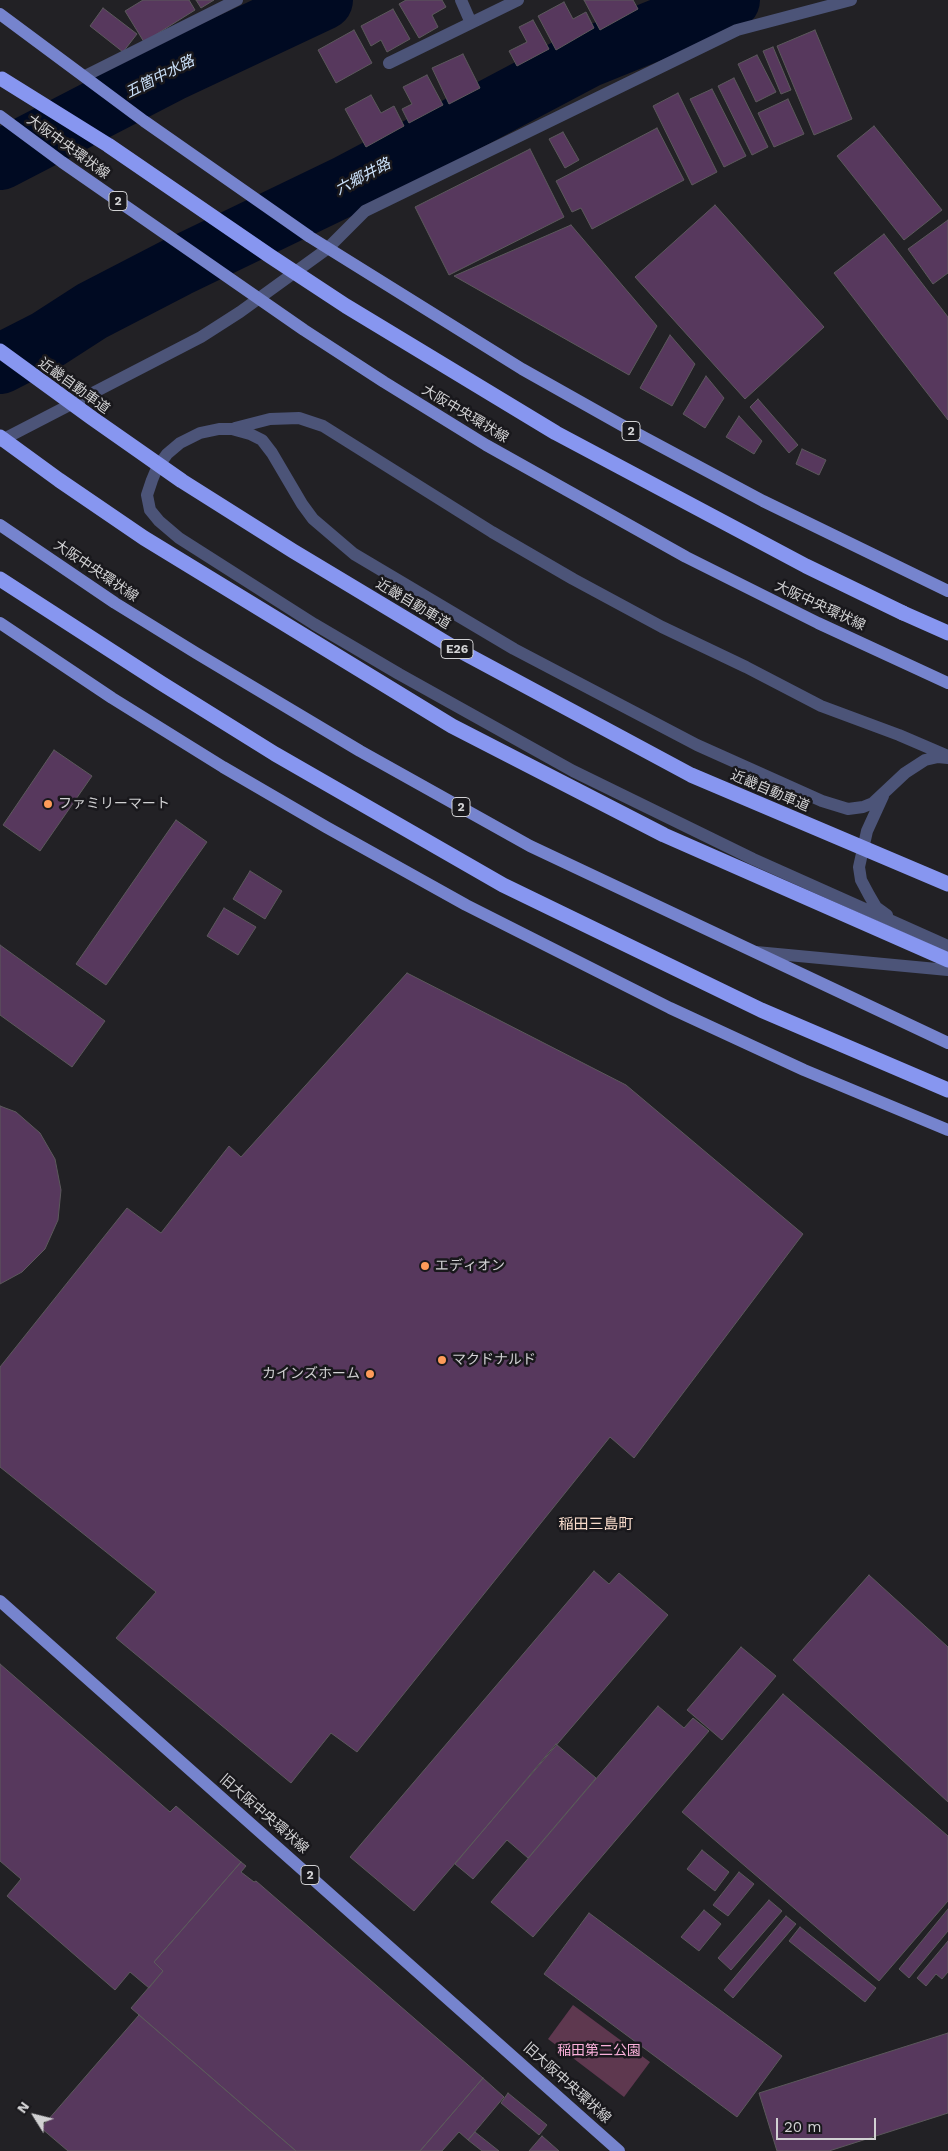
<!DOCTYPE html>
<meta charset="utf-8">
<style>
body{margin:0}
#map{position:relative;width:948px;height:2151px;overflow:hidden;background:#222125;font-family:"Work Sans",sans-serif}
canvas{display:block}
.north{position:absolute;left:10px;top:2091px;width:50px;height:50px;-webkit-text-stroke:4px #19181c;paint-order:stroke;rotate:306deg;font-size:14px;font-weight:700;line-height:20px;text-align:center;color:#d1d1d3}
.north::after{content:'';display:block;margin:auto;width:18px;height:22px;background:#d1d1d3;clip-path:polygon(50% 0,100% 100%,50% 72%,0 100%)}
.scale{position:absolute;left:776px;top:2118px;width:100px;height:22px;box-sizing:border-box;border:2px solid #d1d1d3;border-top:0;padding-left:6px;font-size:15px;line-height:18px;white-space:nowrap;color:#d1d1d3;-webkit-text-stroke:4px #19181c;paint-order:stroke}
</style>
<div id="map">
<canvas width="948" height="2151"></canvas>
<div class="north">N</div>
<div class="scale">20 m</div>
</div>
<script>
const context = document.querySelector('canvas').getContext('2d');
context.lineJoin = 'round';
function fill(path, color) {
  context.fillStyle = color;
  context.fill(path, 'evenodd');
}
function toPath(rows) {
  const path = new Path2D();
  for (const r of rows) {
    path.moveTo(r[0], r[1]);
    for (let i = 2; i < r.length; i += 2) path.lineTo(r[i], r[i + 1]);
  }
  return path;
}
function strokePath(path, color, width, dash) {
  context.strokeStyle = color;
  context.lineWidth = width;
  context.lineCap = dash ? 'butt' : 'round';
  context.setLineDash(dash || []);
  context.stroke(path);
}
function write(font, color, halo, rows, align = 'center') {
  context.font = font + ' "Work Sans","Noto Sans JP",sans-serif';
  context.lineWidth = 5;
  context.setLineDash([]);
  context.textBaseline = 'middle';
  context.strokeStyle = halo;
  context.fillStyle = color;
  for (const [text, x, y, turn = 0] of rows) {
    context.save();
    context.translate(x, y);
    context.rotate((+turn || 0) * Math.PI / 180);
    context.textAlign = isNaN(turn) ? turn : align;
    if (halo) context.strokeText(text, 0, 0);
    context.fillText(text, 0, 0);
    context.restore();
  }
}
fill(toPath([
 [573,2005,650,2062,624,2097,548,2039]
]), '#5e384f');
strokePath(toPath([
 [0,160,172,71,323,0],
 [0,364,47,340,92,311,177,267,347,185,587,58,730,0]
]), '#000a22', 60);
const building = toPath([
 [143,0,189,0,195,10,144,42,125,11,143,0],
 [196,0,214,0,201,8,196,0],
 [406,0,442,0,446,7,432,15,438,27,419,38,399,4,406,0],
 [584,0,633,0,638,9,600,30,584,0],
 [564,2,573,19,586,12,594,28,556,50,538,16,564,2],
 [103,8,137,34,123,52,90,26,103,8],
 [393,9,410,39,387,52,381,40,371,46,361,26,393,9],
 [533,20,549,49,517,66,509,51,527,42,519,27,533,20],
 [354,30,372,63,336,83,318,50,354,30],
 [815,30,852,119,814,135,777,46,815,30],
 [773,47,791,90,781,94,763,51,773,47],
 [463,54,480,88,449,104,432,68,463,54],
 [757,55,776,92,756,102,738,64,757,55],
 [427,75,443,105,409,123,402,109,412,104,403,87,427,75],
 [734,78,768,147,752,155,718,86,734,78],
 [712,89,746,156,724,167,690,99,712,89],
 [678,93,717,172,692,185,653,106,678,93],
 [371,95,381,113,394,106,404,126,366,147,345,109,371,95],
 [788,99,804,134,774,147,758,113,788,99],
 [874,126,942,210,904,240,837,156,874,126],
 [657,128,684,180,592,229,581,208,572,212,556,181,657,128],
 [563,132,579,160,565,168,549,139,563,132],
 [530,149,564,217,449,275,415,207,530,149],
 [715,205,824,327,745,399,635,277,715,205],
 [948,220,948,273,933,284,908,249,948,220],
 [571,225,657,326,629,375,454,276,571,225],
 [884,234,948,317,948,420,834,273,884,234],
 [670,335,695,364,672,406,640,388,670,335],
 [706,376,724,398,705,428,683,414,706,376],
 [758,399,798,445,789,453,750,407,758,399],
 [739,416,762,441,754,454,726,437,739,416],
 [802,449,826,460,819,475,796,464,802,449],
 [54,750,92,776,40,851,3,825,54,750],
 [176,820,207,842,106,985,76,964,176,820],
 [250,871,282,891,265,919,233,899,250,871],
 [224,908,256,927,238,955,207,936,224,908],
 [0,945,105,1021,72,1067,0,1015,0,945],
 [407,973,626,1085,803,1234,634,1458,610,1437,357,1752,331,1733,291,1783,116,1638,156,1592,0,1467,0,1367,127,1208,161,1233,229,1146,241,1157,407,973],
 [0,1106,16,1112,40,1133,55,1159,61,1190,58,1220,45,1249,22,1272,0,1284,0,1106],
 [594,1571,609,1584,619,1573,668,1615,414,1911,350,1857,594,1571],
 [869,1575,948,1647,948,1802,793,1660,869,1575],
 [741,1647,776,1676,722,1740,687,1710,741,1647],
 [0,1664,170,1812,176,1806,241,1862,154,1962,163,1971,149,1988,130,1972,115,1990,7,1896,21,1879,0,1861,0,1664],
 [783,1694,948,1836,948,1901,879,1981,682,1812,783,1694],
 [658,1706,684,1728,693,1718,709,1731,533,1937,491,1902,658,1706],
 [556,1744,596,1778,528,1858,507,1840,473,1879,455,1864,556,1744],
 [702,1850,729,1872,715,1891,687,1869,702,1850],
 [241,1862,246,1866,241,1872,254,1882,256,1881,483,2078,420,2151,296,2151,131,2008,163,1971,154,1962,241,1862],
 [739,1872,754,1884,728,1916,713,1905,739,1872],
 [769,1900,782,1911,731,1970,718,1958,769,1900],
 [948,1909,948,1931,909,1978,899,1969,948,1909],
 [704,1910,721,1924,699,1951,681,1937,704,1910],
 [589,1913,782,2056,737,2117,544,1974,589,1913],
 [786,1916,796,1924,733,1998,724,1990,786,1916],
 [800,1927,876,1988,865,2002,789,1941,800,1927],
 [948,1941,948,1972,942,1979,936,1974,926,1986,917,1978,948,1941],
 [139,2015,296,2151,68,2151,41,2128,139,2015],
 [948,2033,948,2113,829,2151,777,2151,759,2093,948,2033],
 [483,2078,504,2097,468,2140,459,2132,442,2151,420,2151,483,2078],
 [508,2093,547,2125,539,2135,501,2103,508,2093],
 [475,2132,499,2151,482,2151,468,2140,475,2132],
 [542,2136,559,2151,529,2151,542,2136]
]);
fill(building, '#57385d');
strokePath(building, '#5c595c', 1);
strokePath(toPath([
 [461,0,471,23],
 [389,63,518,0],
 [85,76,237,0],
 [235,428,270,419,299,418,323,426,492,532,573,579,662,627,746,667,821,706,899,735,948,756],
 [0,441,201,337,240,312,327,249,365,211,737,30,851,0],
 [948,758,938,757,925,760,905,773,873,803,863,807,848,809,822,801,697,745,615,702,514,649,354,554,313,519,302,504,272,453,262,440,250,434,232,429,219,429,200,433,180,443,167,454,157,468,152,480,147,495,150,510,159,521,179,538,314,624,399,674,573,771,753,859,948,946],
 [883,796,867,831,859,867,861,880,869,895,876,907,887,915],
 [756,952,948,970]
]), '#4c5478', 12);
strokePath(toPath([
 [0,14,144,121,310,237,522,369,634,432,763,501,948,591],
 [0,116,62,162,304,330,384,382,486,445,686,557,818,623,948,683],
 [0,525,115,603,196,653,360,751,530,846,948,1043],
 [0,623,112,698,223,767,326,827,466,905,670,1008,804,1070,948,1130],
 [0,1601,619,2151]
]), '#7684ce', 12);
strokePath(toPath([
 [0,579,161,683,275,754,503,885,761,1010,948,1090],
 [903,613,948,633]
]), '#8796f0', 15);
strokePath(toPath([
 [2,79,108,145,270,256,346,306,556,433,806,566,903,613],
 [0,351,92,418,182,481,293,551,451,646,691,775,948,884],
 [0,437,59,480,144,538,452,726,664,835,948,960]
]), '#8796f0', 15);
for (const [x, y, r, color] of [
 [48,804,5,"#fe9b59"],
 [425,1266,5,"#fe9b59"],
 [442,1360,5,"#fe9b59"],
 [370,1374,5,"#fe9b59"]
]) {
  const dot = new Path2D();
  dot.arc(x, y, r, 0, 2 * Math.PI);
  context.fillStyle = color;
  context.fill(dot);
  strokePath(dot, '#19181c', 2);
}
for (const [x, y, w] of [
 [118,201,18],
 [631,431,18],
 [457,649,32],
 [461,807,18],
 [310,1875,18]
]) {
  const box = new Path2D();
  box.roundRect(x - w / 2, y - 9.5, w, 19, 4);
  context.fillStyle = '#19181c';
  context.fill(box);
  strokePath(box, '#d1d1d3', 1);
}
write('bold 12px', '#d1d1d3', null, [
 ["2",118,201],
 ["2",631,431],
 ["E26",457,649],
 ["2",461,807],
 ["2",310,1875]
]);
write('14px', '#d1d1d3', '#19181c', [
 ["大阪中央環状線",68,147,36],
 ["近畿自動車道",74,386,36],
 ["大阪中央環状線",465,414,31],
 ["大阪中央環状線",96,571,34],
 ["近畿自動車道",413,604,31],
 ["大阪中央環状線",820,606,25],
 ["近畿自動車道",770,791,23],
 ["旧大阪中央環状線",264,1814,41],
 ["旧大阪中央環状線",567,2083,42]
]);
write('14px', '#d1d1d3', '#19181c', [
 ["ファミリーマート",58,804],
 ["エディオン",435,1266],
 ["マクドナルド",452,1360],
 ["カインズホーム",360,1374,"right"]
], 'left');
write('14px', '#fbb0db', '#19181c', [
 ["稲田第二公園",599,2051]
]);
write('italic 15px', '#cbe1fa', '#19181c', [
 ["五箇中水路",160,77,-27],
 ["六郷井路",363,177,-28]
]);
write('15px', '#f8dbca', '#19181c', [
 ["稲田三島町",596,1525]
]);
</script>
